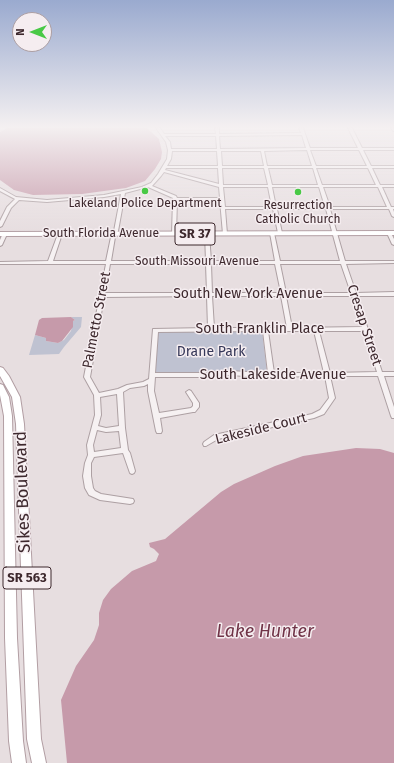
<!DOCTYPE html>
<style>
body{margin:0}
#map{position:relative;width:394px;height:763px;overflow:hidden;background:#e7dee0;font-family:"Fira Sans",sans-serif}
canvas{display:block}
.north{position:absolute;left:12px;top:12px;width:40px;height:40px;box-sizing:border-box;background:#f5edf0;border:1px solid #ab9ea2;border-radius:50%;rotate:270deg;font-size:11px;font-weight:700;line-height:16px;text-align:center;color:#3d282d}
.north::after{content:'';display:block;margin:auto;width:14px;height:18px;background:#49c946;clip-path:polygon(50% 0,100% 100%,50% 72%,0 100%)}
</style>
<div id="map">
<canvas width="394" height="763"></canvas>
<div class="north">N</div>
</div>
<script>
const context = document.querySelector('canvas').getContext('2d');
context.lineJoin = 'round';
function fill(path, color) {
  context.fillStyle = color;
  context.fill(path, 'evenodd');
}
function toPath(rows) {
  const path = new Path2D();
  for (const r of rows) {
    path.moveTo(r[0], r[1]);
    for (let i = 2; i < r.length; i += 2) path.lineTo(r[i], r[i + 1]);
  }
  return path;
}
function strokePath(path, color, width, dash) {
  context.strokeStyle = color;
  context.lineWidth = width;
  context.lineCap = dash ? 'butt' : 'round';
  context.setLineDash(dash || []);
  context.stroke(path);
}
function write(font, color, halo, rows, align = 'center') {
  context.font = font + ' "Fira Sans",sans-serif';
  context.lineWidth = 3;
  context.setLineDash([]);
  context.textBaseline = 'middle';
  context.strokeStyle = halo;
  context.fillStyle = color;
  for (const [text, x, y, turn = 0] of rows) {
    context.save();
    context.translate(x, y);
    context.rotate((+turn || 0) * Math.PI / 180);
    context.textAlign = isNaN(turn) ? turn : align;
    if (halo) context.strokeText(text, 0, 0);
    context.fillText(text, 0, 0);
    context.restore();
  }
}
fill(toPath([
 [71,317,82,317,81,327,64,347,59,354,29,355,35,335,46,338,46,341,58,343,64,340,71,331,73,321,75,320],
 [262,330,267,372,155,373,158,332]
]), '#bfc2d1');
fill(toPath([
 [7,128,147,128,159,139,162,152,161,159,155,169,145,181,126,188,82,194,33,195,14,190,0,180,0,132],
 [71,317,75,320,73,321,73,327,62,341,58,343,46,341,46,338,35,335,39,320,42,318],
 [356,448,380,449,394,453,394,763,67,763,61,700,76,666,94,640,99,625,99,613,103,600,111,589,132,571,156,561,159,554,154,549,150,547,149,543,165,539,221,492,234,484,275,466,303,456]
]), '#c69aaa');
const minor = toPath([
 [156,128,160,128,164,134,216,134,215,128,219,128,219,134,301,133,299,128,303,128,310,148,358,148,348,128,352,128,362,148,394,148,394,150,363,150,371,166,394,166,394,168,372,168,380,185,394,185,394,187,382,187,391,207,394,207,394,209,393,209,394,212,394,217,392,216,389,209,330,209,345,261,394,261,394,263,346,264,356,293,394,292,394,296,357,296,382,372,394,372,394,376,384,376,394,407,394,418,392,418,391,416,378,376,330,376,335,398,324,414,314,418,218,439,206,446,204,446,203,444,204,442,214,435,312,414,320,410,329,398,325,376,263,377,228,375,208,377,155,377,154,391,159,413,191,408,193,406,193,403,186,392,189,390,191,391,199,403,199,407,195,412,193,412,160,418,162,431,161,433,157,433,156,431,148,391,148,384,144,386,130,388,123,392,125,428,128,450,130,453,135,471,134,473,132,474,130,473,123,453,94,457,91,463,91,476,93,488,95,491,101,494,133,499,134,501,133,503,130,504,100,500,89,495,85,488,83,476,85,463,88,455,87,445,95,415,94,395,84,377,106,264,0,264,0,262,48,261,58,234,60,233,62,234,53,261,106,261,111,237,114,231,121,194,104,197,47,202,19,200,11,208,2,226,0,227,0,221,7,207,15,199,0,191,0,188,16,197,47,200,104,195,142,187,151,183,158,174,167,159,168,150,166,142,156,128],
 [302,135,306,148,220,149,219,136,302,135],
 [165,136,216,136,217,149,171,149,170,142,165,136],
 [307,150,312,166,267,166,264,151,307,150],
 [310,150,359,150,367,166,316,166,310,150],
 [172,151,217,151,218,166,167,166,171,159,172,151],
 [221,151,261,151,264,166,222,166,221,151],
 [166,168,218,168,219,184,165,170,166,168],
 [222,168,264,168,268,185,223,185,222,168],
 [268,168,313,168,318,185,272,185,268,168],
 [316,168,368,168,376,185,322,185,316,168],
 [164,172,219,187,220,198,177,198,176,196,152,186,161,176,164,172],
 [148,187,173,198,172,234,174,235,176,234,177,200,220,200,223,234,225,235,227,234,225,209,273,209,278,233,280,234,282,233,277,209,326,209,340,261,280,261,274,233,272,232,270,233,275,261,211,261,209,234,207,233,205,234,206,261,111,261,115,237,118,231,125,193,148,187],
 [223,187,268,187,272,207,225,207,223,187],
 [272,187,319,187,325,207,276,207,272,187],
 [323,187,378,187,387,207,330,207,323,187],
 [110,264,206,264,207,293,105,293,110,264],
 [211,264,275,264,281,293,212,293,211,264],
 [280,264,341,264,351,293,286,293,280,264],
 [207,296,208,328,153,329,149,379,143,382,127,385,118,389,99,393,90,377,104,297,207,296],
 [212,296,281,296,287,328,214,328,212,296],
 [286,296,352,296,362,327,292,328,286,296],
 [263,331,268,373,228,371,208,373,155,373,158,332,263,331],
 [268,331,314,331,324,373,274,373,268,331],
 [319,331,363,331,377,372,330,373,319,331],
 [117,394,119,426,106,428,98,426,101,415,100,397,117,394],
 [97,430,106,432,119,431,121,448,94,452,93,445,97,430],
 [391,128,394,128,394,131,393,131,391,128],
 [387,232,391,232,391,233,394,239,394,245,392,244,387,233,387,232],
 [3,233,7,233,7,234,2,245,0,246,0,240,3,233]
]);
const major = toPath([
 [394,231,394,235,0,236,0,232,394,231],
 [0,367,3,368,9,376,20,397,24,424,41,739,46,763,32,763,27,739,16,424,12,397,0,376,0,367],
 [0,384,3,385,9,397,12,416,17,638,23,741,26,763,12,763,9,741,5,638,4,416,0,395,0,384]
]);
strokePath(minor, '#ada0a3', 2);
strokePath(major, '#b29ea3', 2);
fill(minor, '#f6f1f2');
fill(major, '#fff');
const sky = context.createLinearGradient(0, 0, 0, 235);
sky.addColorStop(0, '#9aaacf');
sky.addColorStop(0.54, '#f4f0f1');
sky.addColorStop(1, '#f4f0f100');
context.fillStyle = sky;
context.fillRect(0, 0, 394, 235);
for (const [x, y, r, color] of [
 [145,191,4,"#49c946"],
 [298,192,4,"#49c946"]
]) {
  const dot = new Path2D();
  dot.arc(x, y, r, 0, 2 * Math.PI);
  context.fillStyle = color;
  context.fill(dot);
  strokePath(dot, '#f5edf0', 1.5);
}
write('12px', '#3d282d', '#f5edf0', [
 ["Lakeland Police Department",145,204],
 ["Resurrection",298,206],
 ["Catholic Church",298,220]
]);
write('12px', '#3d282d', '#f5edf0', [
 ["South Florida Avenue",101,234],
 ["South Missouri Avenue",197,262]
]);
for (const [x, y, w] of [
 [195,234,40],
 [27,578,48]
]) {
  const box = new Path2D();
  box.roundRect(x - w / 2, y - 11, w, 22, 3);
  context.fillStyle = '#f5edf0';
  context.fill(box);
  strokePath(box, '#3d282d', 1);
}
write('bold 13px', '#3d282d', null, [
 ["SR 37",195,234],
 ["SR 563",27,578]
]);
write('14px', '#3d282d', '#f5edf0', [
 ["South New York Avenue",248,294],
 ["Palmetto Street",97,320,-79],
 ["Cresap Street",364,325,72],
 ["South Franklin Place",260,329],
 ["South Lakeside Avenue",273,375],
 ["Lakeside Court",261,429,-14]
]);
write('14px', '#363859', '#f5edf0', [
 ["Drane Park",211,352]
]);
write('17px', '#3d282d', '#f5edf0', [
 ["Sikes Boulevard",23,492,-92]
]);
write('italic 18px', '#703347', '#f5edf0', [
 ["Lake Hunter",265,632]
]);
</script>
